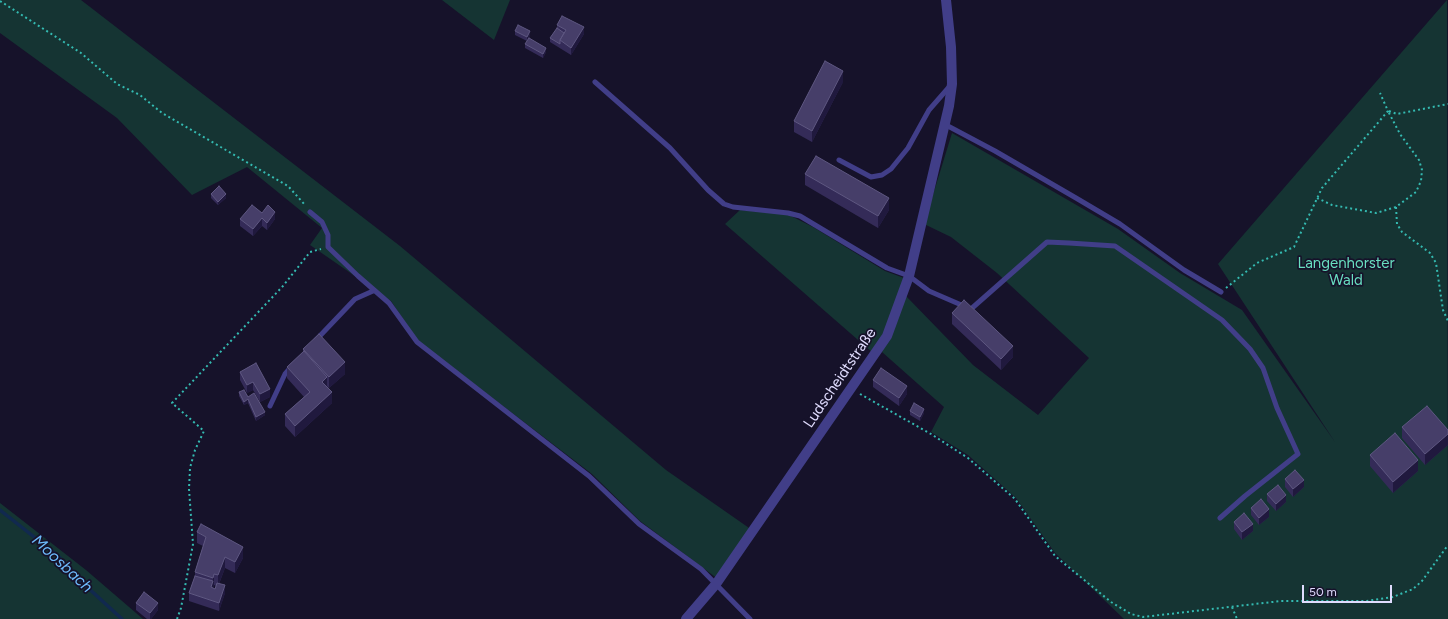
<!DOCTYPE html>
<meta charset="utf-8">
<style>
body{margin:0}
#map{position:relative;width:1448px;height:619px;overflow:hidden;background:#16122a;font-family:Figtree,sans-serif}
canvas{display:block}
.scale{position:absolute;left:1302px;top:585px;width:90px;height:18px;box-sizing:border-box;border:2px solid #e0dcfe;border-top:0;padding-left:5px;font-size:12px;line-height:14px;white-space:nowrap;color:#e0dcfe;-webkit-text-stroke:3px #16122a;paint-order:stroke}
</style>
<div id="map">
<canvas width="1448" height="619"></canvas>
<div class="scale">50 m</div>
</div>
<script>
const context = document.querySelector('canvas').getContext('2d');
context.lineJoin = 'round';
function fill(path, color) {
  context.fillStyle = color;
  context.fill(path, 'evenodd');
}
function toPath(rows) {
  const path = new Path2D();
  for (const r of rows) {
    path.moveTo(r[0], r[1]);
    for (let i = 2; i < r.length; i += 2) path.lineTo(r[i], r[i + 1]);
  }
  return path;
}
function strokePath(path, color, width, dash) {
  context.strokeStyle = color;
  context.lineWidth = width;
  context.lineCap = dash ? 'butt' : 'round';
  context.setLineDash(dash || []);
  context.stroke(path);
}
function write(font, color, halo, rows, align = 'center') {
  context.font = font + ' Figtree,sans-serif';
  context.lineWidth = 3.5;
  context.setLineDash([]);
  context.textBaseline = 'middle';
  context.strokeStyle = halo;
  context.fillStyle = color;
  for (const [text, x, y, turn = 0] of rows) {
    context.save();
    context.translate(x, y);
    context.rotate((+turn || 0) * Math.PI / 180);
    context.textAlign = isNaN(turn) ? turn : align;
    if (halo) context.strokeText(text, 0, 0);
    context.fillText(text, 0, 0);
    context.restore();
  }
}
fill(toPath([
 [0,0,81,0,400,246,666,470,752,530,718,579,640,521,592,474,418,341,391,301,310,245,322,228,247,167,192,195,117,118,0,33],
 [442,0,510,0,494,40],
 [1447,0,1448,619,1124,619,1055,553,1016,498,968,455,931,432,944,407,882,352,906,296,973,365,1038,415,1089,358,997,273,951,237,924,224,952,133,1118,229,1180,273,1242,310,1335,442,1218,264],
 [740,210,787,214,813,227,885,271,904,278,891,319,873,353,725,224],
 [0,503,86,570,143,619,0,619]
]), '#153433');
strokePath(toPath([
 [0,510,57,555,86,586,122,619]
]), '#11294f', 3.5);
strokePath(toPath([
 [0,1,81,53,117,84,140,95,162,113,288,186,305,205],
 [1389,111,1397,114,1448,104],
 [1317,198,1332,205,1376,213,1396,207,1416,192,1421,181,1422,170,1419,160,1400,134,1388,111],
 [1396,207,1397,224,1402,232,1430,253,1436,263,1443,310,1448,321],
 [1226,288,1257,263,1294,247,1322,188,1388,111,1380,93],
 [860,394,931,434,968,458,1015,499,1055,556,1111,602,1131,614,1143,617,1281,601,1367,601,1393,597,1413,589,1422,581,1448,545],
 [1232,607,1237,619],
 [177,619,181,608,193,544,189,489,190,468,195,450,204,431,172,403,283,286,310,252,321,249]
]), '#34bab1', 2, [2, 3]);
strokePath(toPath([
 [595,82,670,148,708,190,724,204,733,207,788,213,800,216,887,268,909,276,929,291,966,307],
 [946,125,995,151,1076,198,1120,224,1184,270,1221,292],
 [839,160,871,177,882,175,891,169,908,148,929,110,950,86],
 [310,212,322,222,328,235,328,247,358,276,389,303,417,342,589,476,639,524,701,569,750,619],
 [971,309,1047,242,1069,243,1115,246,1222,320,1250,349,1263,368,1277,408,1298,454,1245,496,1220,518],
 [316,340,355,299,373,291],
 [270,406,285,374,292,366]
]), '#413e88', 5);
strokePath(toPath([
 [686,619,716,584,887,336,909,276,949,106,952,84,951,47,946,0]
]), '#413e88', 10);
fill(toPath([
 [557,25,584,34,571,55,550,42,550,38,557,28],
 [515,31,530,35,527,41,515,35],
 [525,44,546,52,543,58,525,48],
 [843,82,812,142,794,132,794,121],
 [805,174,889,210,878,228,805,185],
 [211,194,226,198,218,205,211,198],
 [262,213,275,219,267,230,262,226,253,236,240,226,240,219],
 [952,313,1013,357,1001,370,952,324],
 [303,349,345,374,329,388,327,386,332,403,295,437,285,426,285,414,304,397,287,378,287,367,303,352],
 [256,363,270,397,260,402,253,390,247,393,240,380,240,372],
 [873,380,907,394,899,406,873,387],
 [239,392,248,397,265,415,256,421,248,403,244,405,239,396],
 [910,411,924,413,920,421,910,415],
 [1402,427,1448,430,1448,445,1425,465,1402,438],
 [1370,455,1418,471,1393,493,1370,466],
 [1285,479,1304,487,1293,497,1285,487],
 [1267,494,1286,502,1276,511,1267,501],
 [1251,508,1269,517,1259,525,1251,515],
 [1234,522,1253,531,1242,540,1234,529],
 [197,532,243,558,235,573,225,568,219,584,225,593,219,611,189,601,189,593,195,576,195,572,203,546,197,543],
 [214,585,216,586,215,589,213,588],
 [136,603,158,610,151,619,147,619,136,610]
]), '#342b58');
fill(toPath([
 [584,27,584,34,571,55,571,48],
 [530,31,530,35,527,41,527,37],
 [546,48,546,52,543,58,543,54],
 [843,71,843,82,812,142,812,131],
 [226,194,226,198,218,205,218,202],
 [889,198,889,210,878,228,878,216],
 [275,212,275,219,267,230,267,223],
 [262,218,262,226,253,236,253,229],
 [1013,346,1013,357,1001,370,1001,359],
 [345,362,345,374,329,388,329,377],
 [327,377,327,388,322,382],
 [253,382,253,390,247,393,247,385],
 [907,386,907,394,899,406,899,398],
 [270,389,270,397,260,402,260,394],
 [332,392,332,403,295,437,295,426],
 [248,399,248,403,244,405,244,402],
 [924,409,924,413,920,421,920,417],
 [265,412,265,415,256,421,256,417],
 [1448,434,1448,445,1425,465,1425,454],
 [1418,460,1418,471,1393,493,1393,482],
 [1304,480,1304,487,1293,497,1293,489],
 [1286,495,1286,502,1276,511,1276,504],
 [1269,509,1269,517,1259,525,1259,518],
 [1253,524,1253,531,1242,540,1242,532],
 [243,547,243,558,235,573,235,562],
 [225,557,225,568,218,586,218,575],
 [214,574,214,585,211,595,211,587],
 [225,585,225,593,219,611,219,603],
 [158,603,158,610,151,619,150,619,150,613]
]), '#20193e');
const building = toPath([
 [562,16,584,27,571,48,560,40,566,30,557,25,562,16],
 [518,25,530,31,527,37,515,31,518,25],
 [557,28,564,33,560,40,560,44,550,38,557,28],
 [529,38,546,48,543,54,525,44,529,38],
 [825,61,843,71,812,131,794,121,825,61],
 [816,156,889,198,878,216,805,174,816,156],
 [219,186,226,194,218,202,211,194,219,186],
 [252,205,262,213,268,205,275,212,267,223,262,218,253,229,240,219,252,205],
 [964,300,1013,346,1001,359,952,313,964,300],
 [319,334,345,362,329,377,303,349,319,334],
 [304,351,327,377,322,382,332,392,295,426,285,414,310,392,287,367,304,351],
 [256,363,270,389,260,394,253,382,247,385,240,372,256,363],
 [881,368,907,386,899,398,873,380,881,368],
 [244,390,248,397,254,393,265,412,256,417,248,399,244,402,239,392,244,390],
 [914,403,924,409,920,417,910,411,914,403],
 [1427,406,1448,430,1448,434,1425,454,1402,427,1427,406],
 [1395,433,1418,460,1393,482,1370,455,1395,433],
 [1295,470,1304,480,1293,489,1285,479,1295,470],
 [1278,485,1286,495,1276,504,1267,494,1278,485],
 [1261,499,1269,509,1259,518,1251,508,1261,499],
 [1244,513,1253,524,1242,532,1234,522,1244,513],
 [201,524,243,547,235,562,225,557,218,575,214,574,213,578,195,572,206,537,197,532,201,524],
 [195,576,213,581,211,587,215,589,217,583,225,585,219,603,189,593,195,576],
 [144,592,158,603,150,613,136,603,144,592]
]);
fill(building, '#463e69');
strokePath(building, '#5e5781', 1);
write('15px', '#68dec0', '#16122a', [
 ["Langenhorster",1346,264],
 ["Wald",1346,281]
]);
write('15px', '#e0dcfe', '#16122a', [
 ["Ludscheidtstraße",840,378,-56]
]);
write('italic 16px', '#6dbafb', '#16122a', [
 ["Moosbach",62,564,43]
]);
</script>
